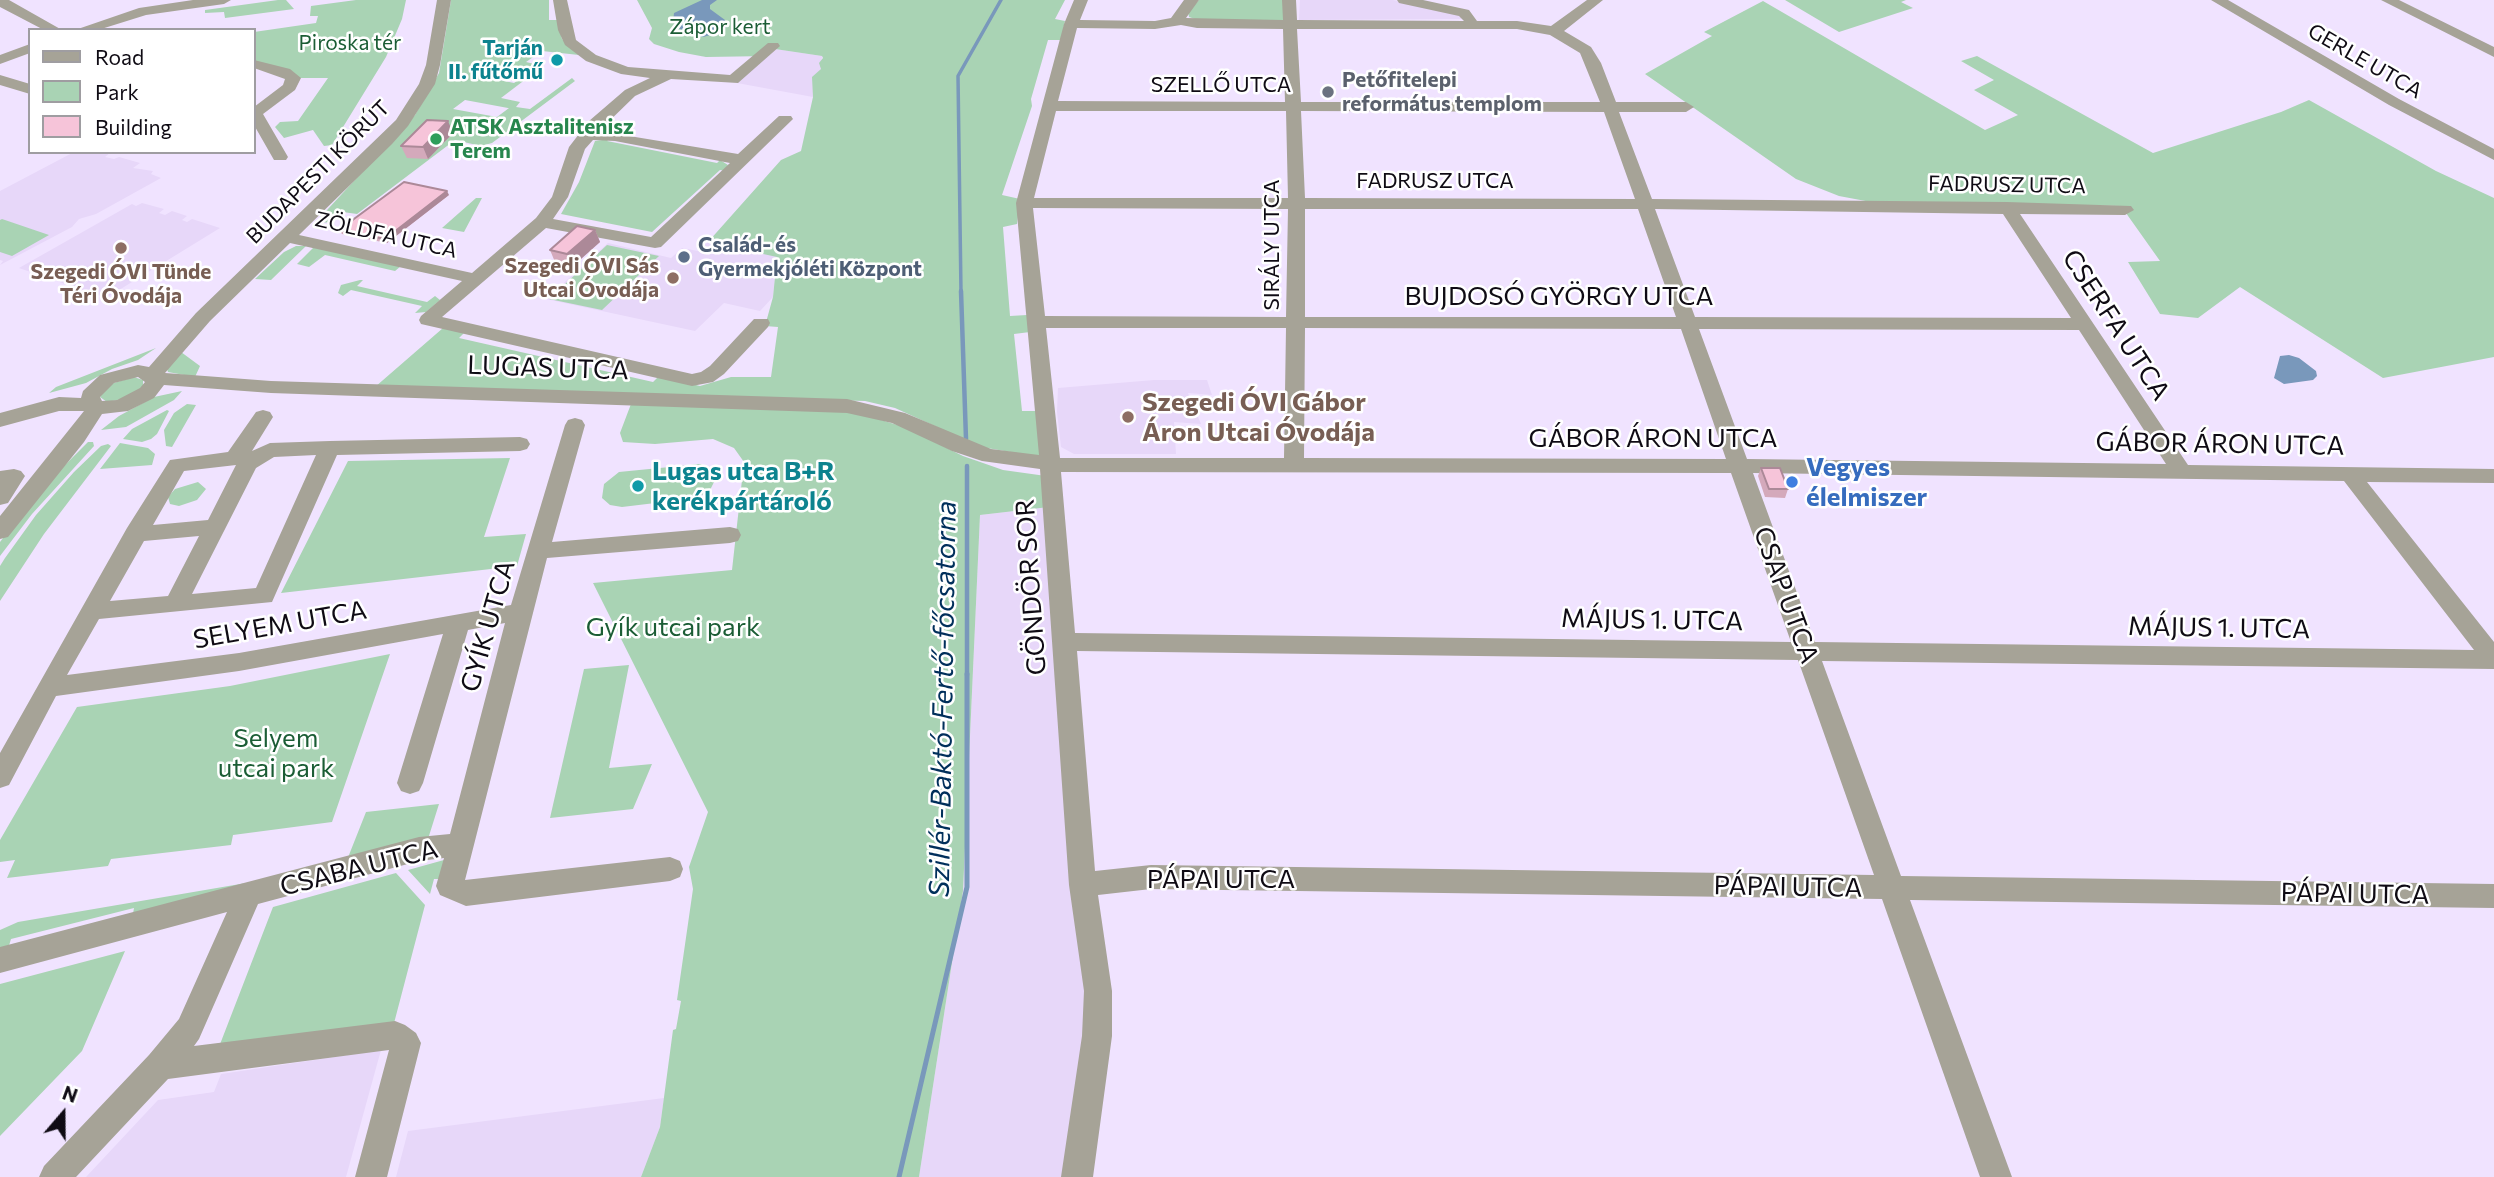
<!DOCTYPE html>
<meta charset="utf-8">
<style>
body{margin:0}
#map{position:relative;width:2494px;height:1177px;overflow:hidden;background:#f0e3ff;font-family:Commissioner,sans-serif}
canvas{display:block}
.legend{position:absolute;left:28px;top:28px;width:228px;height:126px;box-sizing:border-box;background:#fff;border:2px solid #9f9da1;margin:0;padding:9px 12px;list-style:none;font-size:21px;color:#0f0b14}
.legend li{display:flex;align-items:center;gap:14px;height:35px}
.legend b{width:35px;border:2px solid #9f9da1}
.north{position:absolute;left:28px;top:1079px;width:70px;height:70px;-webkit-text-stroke:5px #fff;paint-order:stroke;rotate:20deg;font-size:19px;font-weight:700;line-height:28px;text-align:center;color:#0f0b14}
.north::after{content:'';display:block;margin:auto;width:24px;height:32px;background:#0f0b14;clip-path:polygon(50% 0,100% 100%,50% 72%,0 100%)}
</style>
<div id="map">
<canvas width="2494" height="1177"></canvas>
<ul class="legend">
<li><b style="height:9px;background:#a6a397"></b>Road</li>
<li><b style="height:19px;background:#a9d3b4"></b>Park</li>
<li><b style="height:19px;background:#f6c4d9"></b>Building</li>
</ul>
<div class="north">N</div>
</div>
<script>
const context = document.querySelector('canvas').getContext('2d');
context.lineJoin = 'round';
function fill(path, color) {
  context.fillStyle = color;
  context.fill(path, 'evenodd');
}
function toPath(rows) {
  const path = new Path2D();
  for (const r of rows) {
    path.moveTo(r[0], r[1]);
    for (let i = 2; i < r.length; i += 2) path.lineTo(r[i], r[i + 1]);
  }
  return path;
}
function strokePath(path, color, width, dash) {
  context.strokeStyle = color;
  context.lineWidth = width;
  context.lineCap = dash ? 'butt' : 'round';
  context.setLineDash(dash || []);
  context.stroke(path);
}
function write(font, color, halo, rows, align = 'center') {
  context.font = font + ' Commissioner,sans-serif';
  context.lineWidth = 5;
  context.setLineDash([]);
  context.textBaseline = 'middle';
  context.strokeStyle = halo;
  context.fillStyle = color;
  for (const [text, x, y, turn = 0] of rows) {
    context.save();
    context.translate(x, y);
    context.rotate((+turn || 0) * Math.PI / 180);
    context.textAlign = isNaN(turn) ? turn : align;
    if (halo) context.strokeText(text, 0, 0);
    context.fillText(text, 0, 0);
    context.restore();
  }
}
fill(toPath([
 [1300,0,1393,0,1462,14,1461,19,1299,20],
 [775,49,822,56,821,69,814,83,813,97,737,83],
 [74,152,111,152,105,157,114,159,119,157,140,163,133,168,153,171,151,174,161,178,96,214,79,219,72,227,0,265,3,261,0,260,0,191],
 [142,203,164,209,159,213,165,215,172,211,187,216,182,220,187,222,192,219,220,228,106,298,19,268,132,204,136,206],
 [708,242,777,256,773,297,760,311,724,303,695,331,546,299,608,243,671,258,682,248,698,251],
 [1154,380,1207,380,1212,395,1188,393,1201,424,1174,422,1176,454,1074,454,1061,447,1057,412,1058,388],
 [1049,507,1089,1040,1065,1177,919,1177,963,891,980,515],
 [381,1050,346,1177,86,1177,158,1100,214,1092,221,1074],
 [664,1098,660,1127,641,1177,396,1177,408,1131]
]), '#e7d7f9');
fill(toPath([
 [278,0,286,0,294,9,225,18,224,12,205,13,205,10],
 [356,0,406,0,402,19,386,57,332,145,324,146,313,130,284,138,275,127,280,122,298,121,328,78,299,78,293,72,254,62,254,32,316,23,318,16,310,16,311,6],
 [451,0,549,0,549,20,557,20,562,39,579,55,542,51,526,62,543,66,501,98,520,102,516,107,530,109,572,78,575,81,492,143,481,146,455,140,357,214,343,212,333,222,315,223,415,115,439,73],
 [481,67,524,75,524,76,514,83,471,74],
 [465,100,508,108,509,108,497,117,453,109],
 [637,0,1065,0,1055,19,1065,21,1061,40,1048,40,1031,99,1032,106,1002,195,1020,199,1017,224,1003,227,1010,316,1027,315,1030,332,1014,334,1022,411,1036,411,1040,457,981,447,895,408,865,401,375,387,443,328,464,333,459,338,653,382,659,376,700,386,731,377,771,377,778,327,765,326,773,297,777,257,708,242,781,160,801,151,813,97,812,77,821,69,819,63,823,58,822,56,775,49,768,56,706,57,679,52,654,44,649,39,652,28],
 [1199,0,1285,0,1283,20,1198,20,1189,17,1188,11],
 [1785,0,1906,0,1901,2,1913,8,1839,32],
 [1763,1,1985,130,2018,115,1974,90,1994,80,1961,61,1977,56,2153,153,2281,112,2309,100,2436,171,2494,198,2494,357,2383,378,2240,287,2198,318,2160,314,2128,262,2160,261,2121,206,1871,202,1839,196,1796,179,1645,74,1712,36,1704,32],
 [609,139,607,141,717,163,720,160,728,165,726,171,720,170,652,232,561,214,579,182,595,141],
 [476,198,482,198,464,232,442,228],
 [2,219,49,235,12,256,0,252,0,220],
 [607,245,659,256,602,310,549,299],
 [296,246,306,246,271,280,255,279,284,252],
 [314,247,401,266,395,271,325,255,309,267,297,264],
 [360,280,363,280,357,286,427,302,435,296,440,300,426,312,415,313,422,306,351,290,343,296,338,293,341,285],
 [156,348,138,360,112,369,86,383,49,393,56,387],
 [181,352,200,366,195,377,168,372,166,366],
 [134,377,143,380,143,387,127,398,107,402,100,397,107,385],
 [182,391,174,400,126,427,101,430,119,416,154,397],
 [187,404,196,405,172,447,166,446,164,430,174,413],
 [631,404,828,410,865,415,904,427,963,456,1003,470,1046,476,1049,507,980,515,963,891,919,1177,641,1177,660,1127,673,1030,676,1029,681,1001,677,1000,693,889,689,867,708,812,593,583,732,570,744,462,734,448,713,439,655,444,623,442,620,433],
 [167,410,169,411,157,434,151,439,142,442,123,439,132,429],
 [88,442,93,442,94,446,32,514,0,556,0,542,40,490],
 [120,443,148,448,155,454,152,465,100,469],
 [108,444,111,446,44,534,0,601,0,566,5,558,36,515,74,472,101,446],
 [510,458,484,537,526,534,517,566,281,593,348,461],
 [700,464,713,470,715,480,710,490,697,498,622,507,610,505,602,498,604,484,619,472],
 [198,482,206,489,197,500,179,506,170,504,168,497,175,489],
 [390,654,332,822,233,835,231,845,111,859,108,866,7,878,15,860,0,862,0,840,77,707,230,686],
 [629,665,609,768,652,764,633,809,550,818,584,669],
 [439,804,428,839,347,860,366,812],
 [444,860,441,879,434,879,430,894,408,870],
 [396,873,425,905,393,1027,217,1052,273,907],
 [246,883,132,919,134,908,11,939,7,952,0,954,0,930,18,922],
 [125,951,82,1051,0,1136,0,984]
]), '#a9d3b4');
fill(toPath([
 [702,0,717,0,710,5,710,9,725,20,727,27,714,34,703,37,677,28,673,22,674,13],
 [2289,355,2299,358,2316,371,2317,376,2313,380,2284,384,2274,378,2280,356]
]), '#7998bb');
strokePath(toPath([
 [961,293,958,76,1001,0]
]), '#7998bb', 3.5);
strokePath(toPath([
 [961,291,966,439],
 [967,466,967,675]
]), '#7998bb', 4.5);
strokePath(toPath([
 [899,1177,967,887,967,674]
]), '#7998bb', 5);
fill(toPath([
 [0,0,9,0,62,30,44,30,0,7,0,0],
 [193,0,231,0,224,4,146,15,98,30,75,30,139,8,193,0],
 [437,0,451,0,440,65,435,84,408,126,392,144,299,235,472,273,536,218,552,197,569,147,589,121,625,90,650,78,621,74,586,61,565,45,558,30,553,0,567,0,576,40,596,55,628,67,730,75,768,43,778,43,780,46,738,83,671,79,635,96,599,131,738,154,779,116,791,116,793,119,661,247,655,248,546,228,442,317,692,374,701,372,710,366,754,319,768,319,770,323,768,327,724,374,713,382,692,386,421,324,419,320,421,316,462,281,290,243,210,321,165,373,271,381,847,399,905,413,991,449,1039,455,1016,203,1064,24,1074,0,1088,0,1080,20,1155,21,1171,18,1184,0,1199,0,1186,18,1283,20,1282,0,1296,0,1297,20,1464,21,1459,16,1399,3,1397,0,1423,0,1469,10,1477,21,1517,21,1551,26,1587,0,1603,0,1564,31,1591,47,1601,63,1616,102,1686,102,1694,107,1686,112,1619,112,1652,199,2007,202,2131,206,2134,210,2125,215,2020,214,2188,465,2494,469,2494,483,2367,482,2494,642,2494,669,1822,661,1901,876,2494,884,2494,908,1910,900,2012,1177,1980,1177,1882,899,1151,889,1098,895,1112,991,1112,1036,1093,1177,1061,1177,1082,1036,1084,991,1069,885,1040,469,982,461,952,451,892,423,847,413,271,393,164,385,154,398,128,411,102,414,84,442,8,537,0,539,0,516,84,411,59,411,0,427,0,413,59,397,81,398,83,391,100,375,138,365,149,367,196,313,396,120,419,84,426,65,437,0],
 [1181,25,1197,28,1283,29,1285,102,1058,101,1077,28,1155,29,1181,25],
 [1297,29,1517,29,1550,35,1580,53,1600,102,1301,102,1297,29],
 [1056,111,1286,111,1288,198,1034,198,1056,111],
 [1301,111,1604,112,1635,199,1305,198,1301,111],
 [593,140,615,141,730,163,651,237,553,219,568,197,585,149,593,140],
 [1033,208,1288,209,1286,317,1045,316,1033,208],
 [1305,209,1638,209,1676,317,1305,317,1305,209],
 [1655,209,2003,214,2071,318,1695,317,1655,209],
 [1046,328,1286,328,1284,458,1060,458,1046,328],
 [1305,328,1681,329,1726,459,1304,458,1305,328],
 [1699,329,2079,330,2166,464,1747,459,1699,329],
 [138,377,145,382,140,388,117,400,102,401,100,397,114,383,138,377],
 [1061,472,1731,473,1791,642,1075,633,1061,472],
 [1753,473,2344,481,2474,650,1815,642,1753,473],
 [1077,651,1798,660,1874,875,1151,865,1095,871,1077,651],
 [2211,0,2228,0,2399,99,2494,149,2494,160,2389,105,2211,0],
 [2381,0,2399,0,2494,47,2494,57,2381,0],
 [30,44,30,53,0,64,0,55,30,44],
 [254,60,290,69,301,78,295,90,263,114,288,157,286,160,274,160,254,125,254,107,283,85,285,79,254,68,254,60],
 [0,75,30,84,30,94,0,85,0,75],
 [263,410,270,412,273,417,252,451,270,443,330,441,520,437,527,439,530,444,527,449,520,451,337,455,272,602,99,619,67,675,239,653,511,605,565,425,568,420,575,418,582,420,585,425,552,542,730,527,738,529,741,535,738,541,730,543,547,558,465,880,670,857,680,861,683,869,680,877,670,881,466,906,440,895,436,886,444,858,419,861,258,904,199,1039,194,1046,395,1021,405,1025,416,1033,421,1043,387,1177,355,1177,389,1050,168,1079,76,1177,39,1177,44,1166,149,1055,179,1019,227,912,0,973,0,947,419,837,450,834,505,623,468,630,423,783,419,791,410,794,401,791,397,783,443,634,239,671,56,696,9,785,0,788,0,753,127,528,170,460,228,452,256,412,263,410],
 [316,455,256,588,192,594,256,468,274,457,316,455],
 [236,465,208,520,153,525,184,471,236,465],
 [199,536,168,596,110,601,144,541,199,536],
 [14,469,21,471,25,476,8,503,0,505,0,471,14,469]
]), '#a6a397');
fill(toPath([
 [453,133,428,159,407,158,401,146],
 [449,195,387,243,342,234,339,230],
 [595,230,600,242,573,266,555,262,550,250],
 [1761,468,1788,489,1785,498,1765,497,1758,476]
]), '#d4a9bb');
fill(toPath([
 [448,121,453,133,428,159,423,147],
 [447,191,449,195,387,243,385,239],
 [595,230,600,242,573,266,567,254]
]), '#ac8998');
const building = toPath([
 [427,120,448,121,423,147,401,146,427,120],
 [404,182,447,191,385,239,339,230,404,182],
 [577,226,595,230,567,254,550,250,577,226],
 [1761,468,1780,468,1788,489,1769,489,1761,468]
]);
fill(building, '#f6c4d9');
strokePath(building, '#ac8998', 2);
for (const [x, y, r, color] of [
 [557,60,7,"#0f9aa8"],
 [1328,92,7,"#6b7280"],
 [436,139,7,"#2e9e5b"],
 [121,248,7,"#8d6e63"],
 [684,257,7,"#5c6f8a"],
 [673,278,7,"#8d6e63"],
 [1128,417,7,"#8d6e63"],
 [1792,482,7,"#3f7fe0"],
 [638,486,7,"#0f9aa8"]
]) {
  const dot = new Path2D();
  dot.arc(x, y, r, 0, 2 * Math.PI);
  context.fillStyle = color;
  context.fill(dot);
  strokePath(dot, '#fff', 2.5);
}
write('21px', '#1b5d35', '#fff', [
 ["Zápor kert",720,27],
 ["Piroska tér",350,43]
]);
write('bold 21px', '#0d838f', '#fff', [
 ["Tarján",543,48],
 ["II. fűtőmű",543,72]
], 'right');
write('21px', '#0f0b14', '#fff', [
 ["GERLE UTCA",2365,61,30],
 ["SZELLŐ UTCA",1221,85],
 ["BUDAPESTI KÖRÚT",318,172,-45],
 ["FADRUSZ UTCA",1435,181],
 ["FADRUSZ UTCA",2007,185,1],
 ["ZÖLDFA UTCA",386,235,13],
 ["SIRÁLY UTCA",1272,245,-90]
]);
write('bold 21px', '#5b616d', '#fff', [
 ["Petőfitelepi",1342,80],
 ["református templom",1342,104]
], 'left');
write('bold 21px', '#27864d', '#fff', [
 ["ATSK Asztalitenisz",450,127],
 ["Terem",450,151]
], 'left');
write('bold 21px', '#4e5e75', '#fff', [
 ["Család- és",698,245],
 ["Gyermekjóléti Központ",698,269]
], 'left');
write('bold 21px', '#785e54', '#fff', [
 ["Szegedi ÓVI Sás",659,266],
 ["Utcai Óvodája",659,290],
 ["Szegedi ÓVI Tünde",121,272,"center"],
 ["Téri Óvodája",121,296,"center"]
], 'right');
write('26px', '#0f0b14', '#fff', [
 ["BUJDOSÓ GYÖRGY UTCA",1559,296],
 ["CSERFA UTCA",2116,325,57],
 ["LUGAS UTCA",548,368,2],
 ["GÁBOR ÁRON UTCA",1653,438],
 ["GÁBOR ÁRON UTCA",2220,444,1],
 ["GÖNDÖR SOR",1031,587,-94],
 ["CSAP UTCA",1786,595,70],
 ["MÁJUS 1. UTCA",1652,620,1],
 ["SELYEM UTCA",280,625,-10],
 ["GYÍK UTCA",488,626,-74],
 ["MÁJUS 1. UTCA",2219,628,1],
 ["CSABA UTCA",359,868,-14],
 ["PÁPAI UTCA",1221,879],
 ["PÁPAI UTCA",1788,887,1],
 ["PÁPAI UTCA",2355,894,1]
]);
write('bold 26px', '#785e54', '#fff', [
 ["Szegedi ÓVI Gábor",1142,402],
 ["Áron Utcai Óvodája",1142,432]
], 'left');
write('bold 26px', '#366cbe', '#fff', [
 ["Vegyes",1806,467],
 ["élelmiszer",1806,497]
], 'left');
write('bold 26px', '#0d838f', '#fff', [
 ["Lugas utca B+R",652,471],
 ["kerékpártároló",652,501]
], 'left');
write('26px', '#1b5d35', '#fff', [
 ["Gyík utcai park",673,627],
 ["Selyem",276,738],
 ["utcai park",276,768]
]);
write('italic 28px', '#002f5b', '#fff', [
 ["Szillér-Baktó-Fertő-főcsatorna",943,699,-89]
]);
</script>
